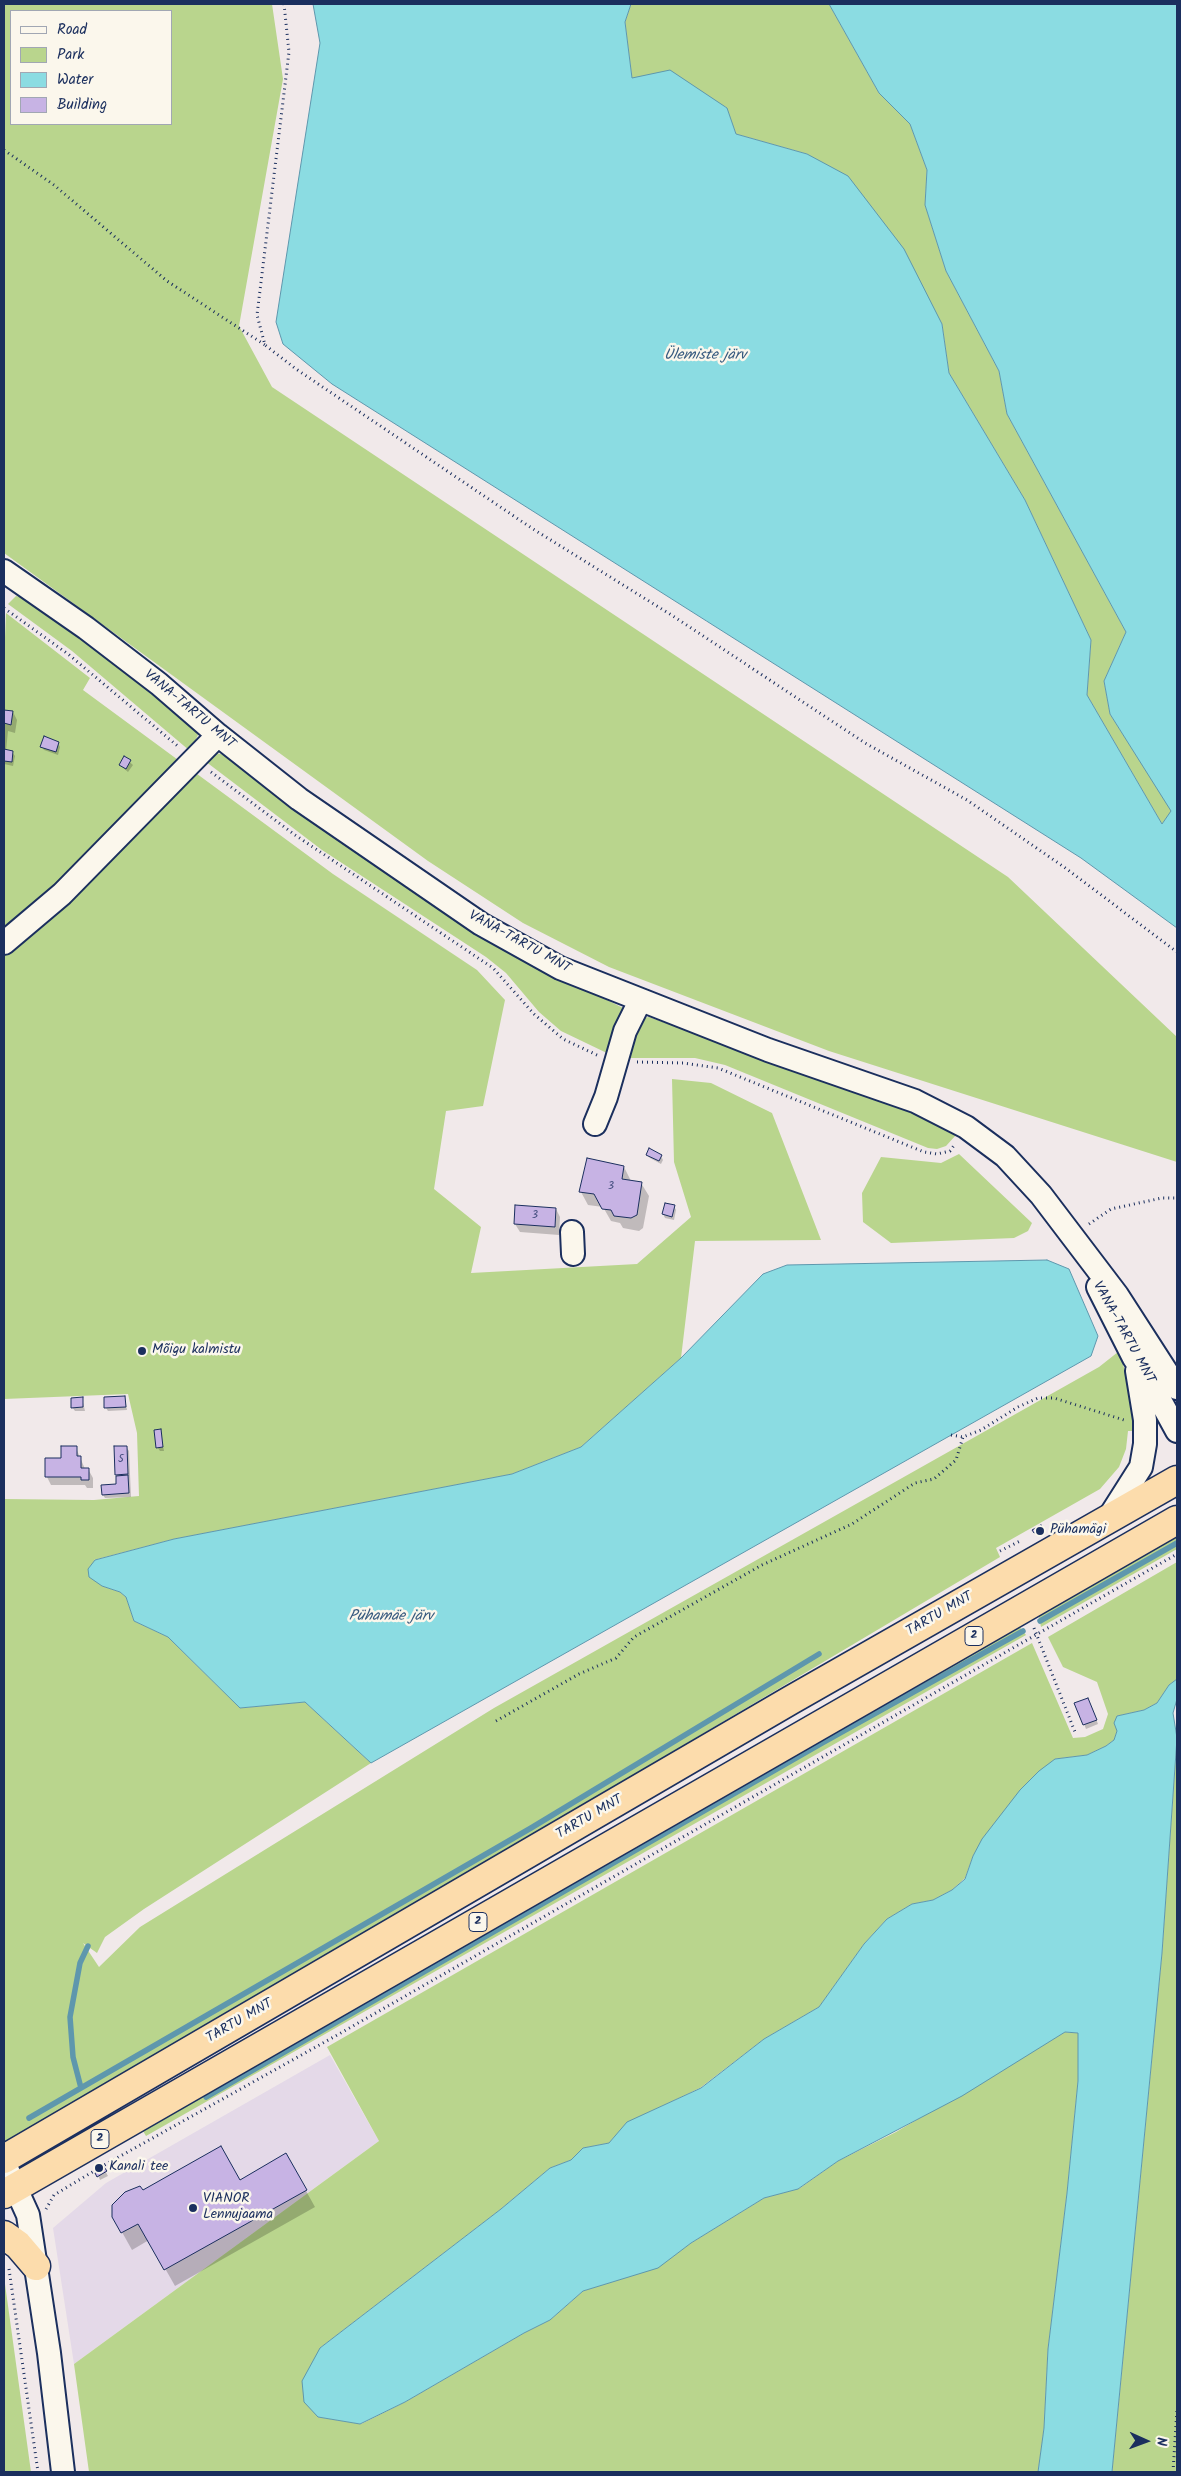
<!DOCTYPE html>
<meta charset="utf-8">
<style>
body{margin:0}
#map{position:relative;width:1181px;height:2476px;overflow:hidden;background:#f1e9ea;font-family:Kalam,sans-serif}
canvas{display:block}
.frame{position:absolute;inset:0;border:5px solid #1b2f5e;pointer-events:none}
.legend{position:absolute;left:10px;top:10px;width:162px;height:115px;box-sizing:border-box;background:#fbf7ec;border:1px solid #a1a7b3;margin:0;padding:6px 9px;list-style:none;font-size:15px;color:#1b2f5e}
.legend li{display:flex;align-items:center;gap:10px;height:25px}
.legend b{width:25px;border:1px solid #a1a7b3}
.north{position:absolute;left:1121px;top:2416px;width:50px;height:50px;-webkit-text-stroke:4px #fbf7ec;paint-order:stroke;rotate:92deg;font-size:14px;font-weight:700;line-height:20px;text-align:center;color:#1b2f5e}
.north::after{content:'';display:block;margin:auto;width:18px;height:22px;background:#1b2f5e;clip-path:polygon(50% 0,100% 100%,50% 72%,0 100%)}
</style>
<div id="map">
<canvas width="1181" height="2476"></canvas>
<div class="frame"></div>
<ul class="legend">
<li><b style="height:6px;background:#fbf7ec"></b>Road</li>
<li><b style="height:14px;background:#b9d58d"></b>Park</li>
<li><b style="height:14px;background:#8bdce2"></b>Water</li>
<li><b style="height:14px;background:#c7b3e4"></b>Building</li>
</ul>
<div class="north">N</div>
</div>
<script>
const context = document.querySelector('canvas').getContext('2d');
context.lineJoin = 'round';
function fill(path, color) {
  context.fillStyle = color;
  context.fill(path, 'evenodd');
}
function toPath(rows) {
  const path = new Path2D();
  for (const r of rows) {
    path.moveTo(r[0], r[1]);
    for (let i = 2; i < r.length; i += 2) path.lineTo(r[i], r[i + 1]);
  }
  return path;
}
function strokePath(path, color, width, dash) {
  context.strokeStyle = color;
  context.lineWidth = width;
  context.lineCap = dash ? 'butt' : 'round';
  context.setLineDash(dash || []);
  context.stroke(path);
}
function write(font, color, halo, rows, align = 'center') {
  context.font = font + ' Kalam,sans-serif';
  context.lineWidth = 5;
  context.setLineDash([]);
  context.textBaseline = 'middle';
  context.strokeStyle = halo;
  context.fillStyle = color;
  for (const [text, x, y, turn = 0] of rows) {
    context.save();
    context.translate(x, y);
    context.rotate((+turn || 0) * Math.PI / 180);
    context.textAlign = isNaN(turn) ? turn : align;
    if (halo) context.strokeText(text, 0, 0);
    context.fillText(text, 0, 0);
    context.restore();
  }
}
fill(toPath([
 [330,2055,379,2141,74,2364,53,2228,106,2183]
]), '#e4d9e8');
fill(toPath([
 [4,4,272,4,283,79,239,326,272,387,1008,877,1177,1037,1177,1162,829,1051,609,967,523,923,428,861,4,553],
 [11,11,171,11,171,124,11,124],
 [631,4,829,4,879,93,910,124,927,170,925,205,946,271,999,371,1007,414,1126,632,1104,681,1110,714,1172,811,1162,824,1087,695,1091,640,1025,500,949,373,942,324,807,154,736,134,726,107,632,78,625,22],
 [16,596,27,599,148,689,196,728,198,735,190,751,72,651,8,604],
 [6,613,90,678,83,690,333,874,477,970,505,1000,483,1106,446,1111,434,1189,481,1227,471,1273,637,1264,691,1217,674,1162,672,1079,711,1083,772,1113,821,1240,695,1241,681,1358,581,1447,512,1474,174,1539,94,1560,102,1586,120,1592,126,1597,134,1621,168,1637,240,1708,305,1702,371,1763,144,1909,105,1937,97,1953,83,1943,99,1967,140,1927,494,1708,1099,1367,1118,1352,1128,1378,1138,1431,1128,1431,1126,1449,1119,1467,1100,1489,996,1548,1000,1557,482,1865,4,2145,4,1499,94,1500,139,1496,137,1433,128,1394,4,1399,4,662],
 [216,753,225,755,246,770,346,845,508,950,623,1008,624,1013,611,1055,561,1031,539,1012,506,973,486,957,322,850,201,758],
 [649,1017,906,1110,956,1135,946,1146,937,1149,928,1148,725,1065,695,1058,629,1058,623,1055,643,1018],
 [959,1154,1032,1223,1028,1231,1014,1238,891,1243,863,1222,862,1193,881,1157,941,1163],
 [1177,1537,1177,1549,1041,1627,1039,1617,1041,1613],
 [1177,1562,1177,1679,1169,1685,1157,1703,1144,1710,1117,1716,1117,1731,1114,1740,1106,1746,1087,1755,1055,1759,973,1856,965,1878,952,1890,933,1900,912,1904,887,1919,864,1944,819,2007,764,2039,700,2088,627,2123,609,2143,583,2148,571,2160,550,2168,501,2209,320,2348,318,2417,361,2424,405,2402,524,2333,550,2320,583,2291,658,2267,691,2243,764,2198,800,2188,838,2161,896,2132,1065,2032,1078,2033,1078,2081,1067,2193,1048,2349,1044,2428,1038,2472,89,2472,74,2364,379,2141,327,2047,1032,1643,1073,1738,1085,1737,1103,1729,1108,1714,1097,1682,1063,1667,1048,1637],
 [1019,1626,1026,1635,146,2136,143,2131,310,2032],
 [1177,1738,1177,2472,1112,2472,1162,1953],
 [4,2281,5,2284,31,2472,4,2472]
]), '#b9d58d');
const water = toPath([
 [313,4,631,4,625,22,632,78,670,70,727,108,736,134,807,154,848,176,904,249,942,324,949,373,1025,500,1091,640,1087,695,1162,824,1171,811,1110,714,1104,681,1126,632,1007,414,999,371,946,271,925,205,927,170,910,124,879,93,829,4,1177,4,1177,928,1081,858,332,384,283,344,276,322,320,43,313,4],
 [1047,1260,1069,1269,1098,1336,1091,1356,371,1763,305,1702,240,1708,168,1637,134,1621,126,1597,120,1592,102,1586,89,1577,88,1569,95,1560,174,1539,512,1474,581,1447,681,1358,763,1274,787,1265,1047,1260],
 [1177,1679,1177,1699,1173,1713,1177,1738,1162,1953,1112,2472,1038,2472,1044,2428,1048,2349,1067,2193,1078,2081,1078,2033,1065,2032,962,2096,838,2161,798,2189,764,2198,691,2243,658,2268,583,2291,550,2320,524,2333,405,2402,360,2424,318,2417,304,2402,302,2381,320,2348,501,2209,550,2168,571,2160,583,2148,609,2143,627,2122,701,2088,764,2039,819,2007,864,1944,887,1919,912,1904,933,1900,952,1890,965,1879,973,1856,982,1839,1020,1790,1039,1771,1055,1759,1087,1755,1106,1746,1114,1740,1117,1731,1114,1723,1117,1716,1144,1710,1157,1703,1169,1685,1177,1679]
]);
fill(water, '#8bdce2');
strokePath(water, '#5e97ad', 1);
fill(toPath([
 [4,711,13,712,17,720,15,733,8,731,6,751,12,752,15,756,13,766,4,764],
 [58,743,60,747,58,755,44,750,42,747],
 [125,758,133,765,128,772,120,765],
 [647,1155,661,1156,663,1160,661,1164,650,1158],
 [588,1159,624,1167,631,1181,641,1183,649,1196,643,1228,639,1231,623,1228,620,1223,611,1221,603,1207,588,1205,581,1192],
 [516,1206,556,1209,560,1217,559,1235,520,1232,515,1224],
 [674,1206,676,1210,674,1220,665,1218,663,1214],
 [125,1397,127,1410,108,1411,106,1408],
 [82,1398,85,1411,75,1411,72,1407],
 [160,1430,164,1451,160,1451,158,1448],
 [126,1447,129,1451,131,1497,105,1498,103,1495,117,1485,116,1474],
 [76,1448,85,1469,88,1469,93,1478,93,1488,87,1488,85,1485,51,1485,47,1477],
 [1040,1526,1044,1532,1037,1536,1033,1530],
 [1090,1703,1098,1724,1086,1729,1076,1704],
 [286,2155,315,2207,175,2286,149,2240,132,2250,113,2216,143,2192,240,2181],
 [104,2169,108,2176,100,2180,97,2173]
]), '#0003');
strokePath(toPath([
 [1040,1621,1177,1543],
 [81,2088,73,2057,70,2017,80,1963,88,1946],
 [206,2097,822,1743,1023,1631],
 [29,2118,531,1828,819,1654]
]), '#5e97ad', 5.5);
const building = toPath([
 [4,710,13,711,11,725,4,723,4,710],
 [44,736,59,742,56,752,40,747,44,736],
 [4,749,13,751,12,762,4,761,4,749],
 [124,756,131,760,126,769,119,765,124,756],
 [649,1148,662,1155,659,1161,646,1155,649,1148],
 [587,1158,624,1166,622,1179,642,1182,637,1215,631,1218,614,1216,611,1210,602,1209,594,1194,579,1192,587,1158],
 [665,1203,675,1205,672,1217,662,1214,665,1203],
 [515,1205,556,1208,555,1227,514,1224,515,1205],
 [125,1396,126,1407,104,1408,104,1397,125,1396],
 [83,1397,83,1407,71,1408,71,1398,83,1397],
 [161,1429,163,1447,156,1448,154,1430,161,1429],
 [61,1446,77,1446,77,1456,81,1456,81,1468,89,1468,89,1480,81,1480,81,1477,45,1477,45,1458,61,1458,61,1446],
 [114,1446,127,1446,128,1474,115,1475,114,1446],
 [128,1475,129,1493,102,1495,101,1485,116,1484,116,1476,128,1475],
 [1041,1525,1043,1528,1034,1533,1032,1530,1041,1525],
 [1088,1698,1097,1720,1083,1725,1074,1703,1088,1698],
 [221,2146,240,2180,286,2153,307,2190,164,2270,138,2224,121,2233,112,2217,112,2205,125,2192,140,2186,143,2190,221,2146],
 [104,2167,107,2171,97,2177,95,2173,104,2167]
]);
fill(building, '#c7b3e4');
strokePath(building, '#1b2f5e', 1);
const minor = toPath([
 [4,571,86,628,159,684,218,735,299,799,481,924,560,968,768,1050,915,1101,966,1127,1005,1156,1041,1195,1117,1295,1177,1388],
 [4,943,62,894,218,735],
 [595,1124,606,1097,625,1031,640,1001],
 [572,1232,573,1254],
 [1098,1287,1134,1358,1149,1380,1177,1431],
 [1108,1519,1141,1467,1145,1444,1145,1420,1137,1371],
 [4,2162,28,2215,49,2353,63,2472]
]);
const highway = toPath([
 [4,2159,791,1700,1177,1480],
 [4,2194,1177,1520],
 [4,2235,18,2245,36,2266]
]);
strokePath(minor, '#1b2f5e', 26);
strokePath(highway, '#1b2f5e', 31);
strokePath(toPath([
 [284,4,289,52,257,315,265,345,296,369,533,529,673,616,865,743,967,800,1064,867,1177,952],
 [4,150,54,185,167,281,265,345],
 [4,608,68,654,180,748],
 [211,772,295,835,493,968,534,1014,563,1039,599,1056],
 [637,1062,683,1063,718,1068,924,1152,937,1154,950,1151,955,1144],
 [1089,1224,1111,1209,1162,1198,1177,1198],
 [951,1435,963,1437,981,1430,1018,1407,1038,1398,1054,1398,1124,1420],
 [1000,1551,1022,1540],
 [1034,1628,1075,1732],
 [496,1721,579,1674,616,1658,634,1637,762,1565,852,1524,915,1483,934,1479,956,1460,963,1437],
 [46,2209,54,2195,99,2168,339,2034,1177,1554],
 [9,2269,38,2472],
 [1173,2472,1177,2409]
]), '#1b2f5e', 3, [1, 4]);
strokePath(minor, '#fbf7ec', 22);
strokePath(highway, '#fcdcac', 28);
for (const [x, y, r, color] of [
 [142,1351,5,"#1b2f5e"],
 [1040,1531,5,"#1b2f5e"],
 [99,2168,5,"#1b2f5e"],
 [193,2208,5,"#1b2f5e"]
]) {
  const dot = new Path2D();
  dot.arc(x, y, r, 0, 2 * Math.PI);
  context.fillStyle = color;
  context.fill(dot);
  strokePath(dot, '#fbf7ec', 2);
}
write('11px', '#465080', null, [
 ["3",611,1187],
 ["3",535,1216],
 ["5",121,1460]
]);
for (const [x, y, w] of [
 [974,1636,18],
 [478,1922,18],
 [100,2139,18]
]) {
  const box = new Path2D();
  box.roundRect(x - w / 2, y - 9.5, w, 19, 4);
  context.fillStyle = '#fbf7ec';
  context.fill(box);
  strokePath(box, '#1b2f5e', 1);
}
write('bold 12px', '#1b2f5e', null, [
 ["2",974,1636],
 ["2",478,1922],
 ["2",100,2139]
]);
write('14px', '#1b2f5e', '#fbf7ec', [
 ["VANA-TARTU MNT",189,710,40],
 ["VANA-TARTU MNT",519,943,29],
 ["VANA-TARTU MNT",1123,1333,61],
 ["TARTU MNT",940,1615,-30],
 ["TARTU MNT",590,1818,-30],
 ["TARTU MNT",240,2022,-30]
]);
write('14px', '#1b2f5e', '#fbf7ec', [
 ["Mõigu kalmistu",152,1351],
 ["Pühamägi",1050,1531],
 ["Kanali tee",109,2168],
 ["VIANOR",203,2200],
 ["Lennujaama",203,2216]
], 'left');
write('italic 15px', '#375a7f', '#fbf7ec', [
 ["Ülemiste järv",705,356],
 ["Pühamäe järv",391,1617]
]);
</script>
